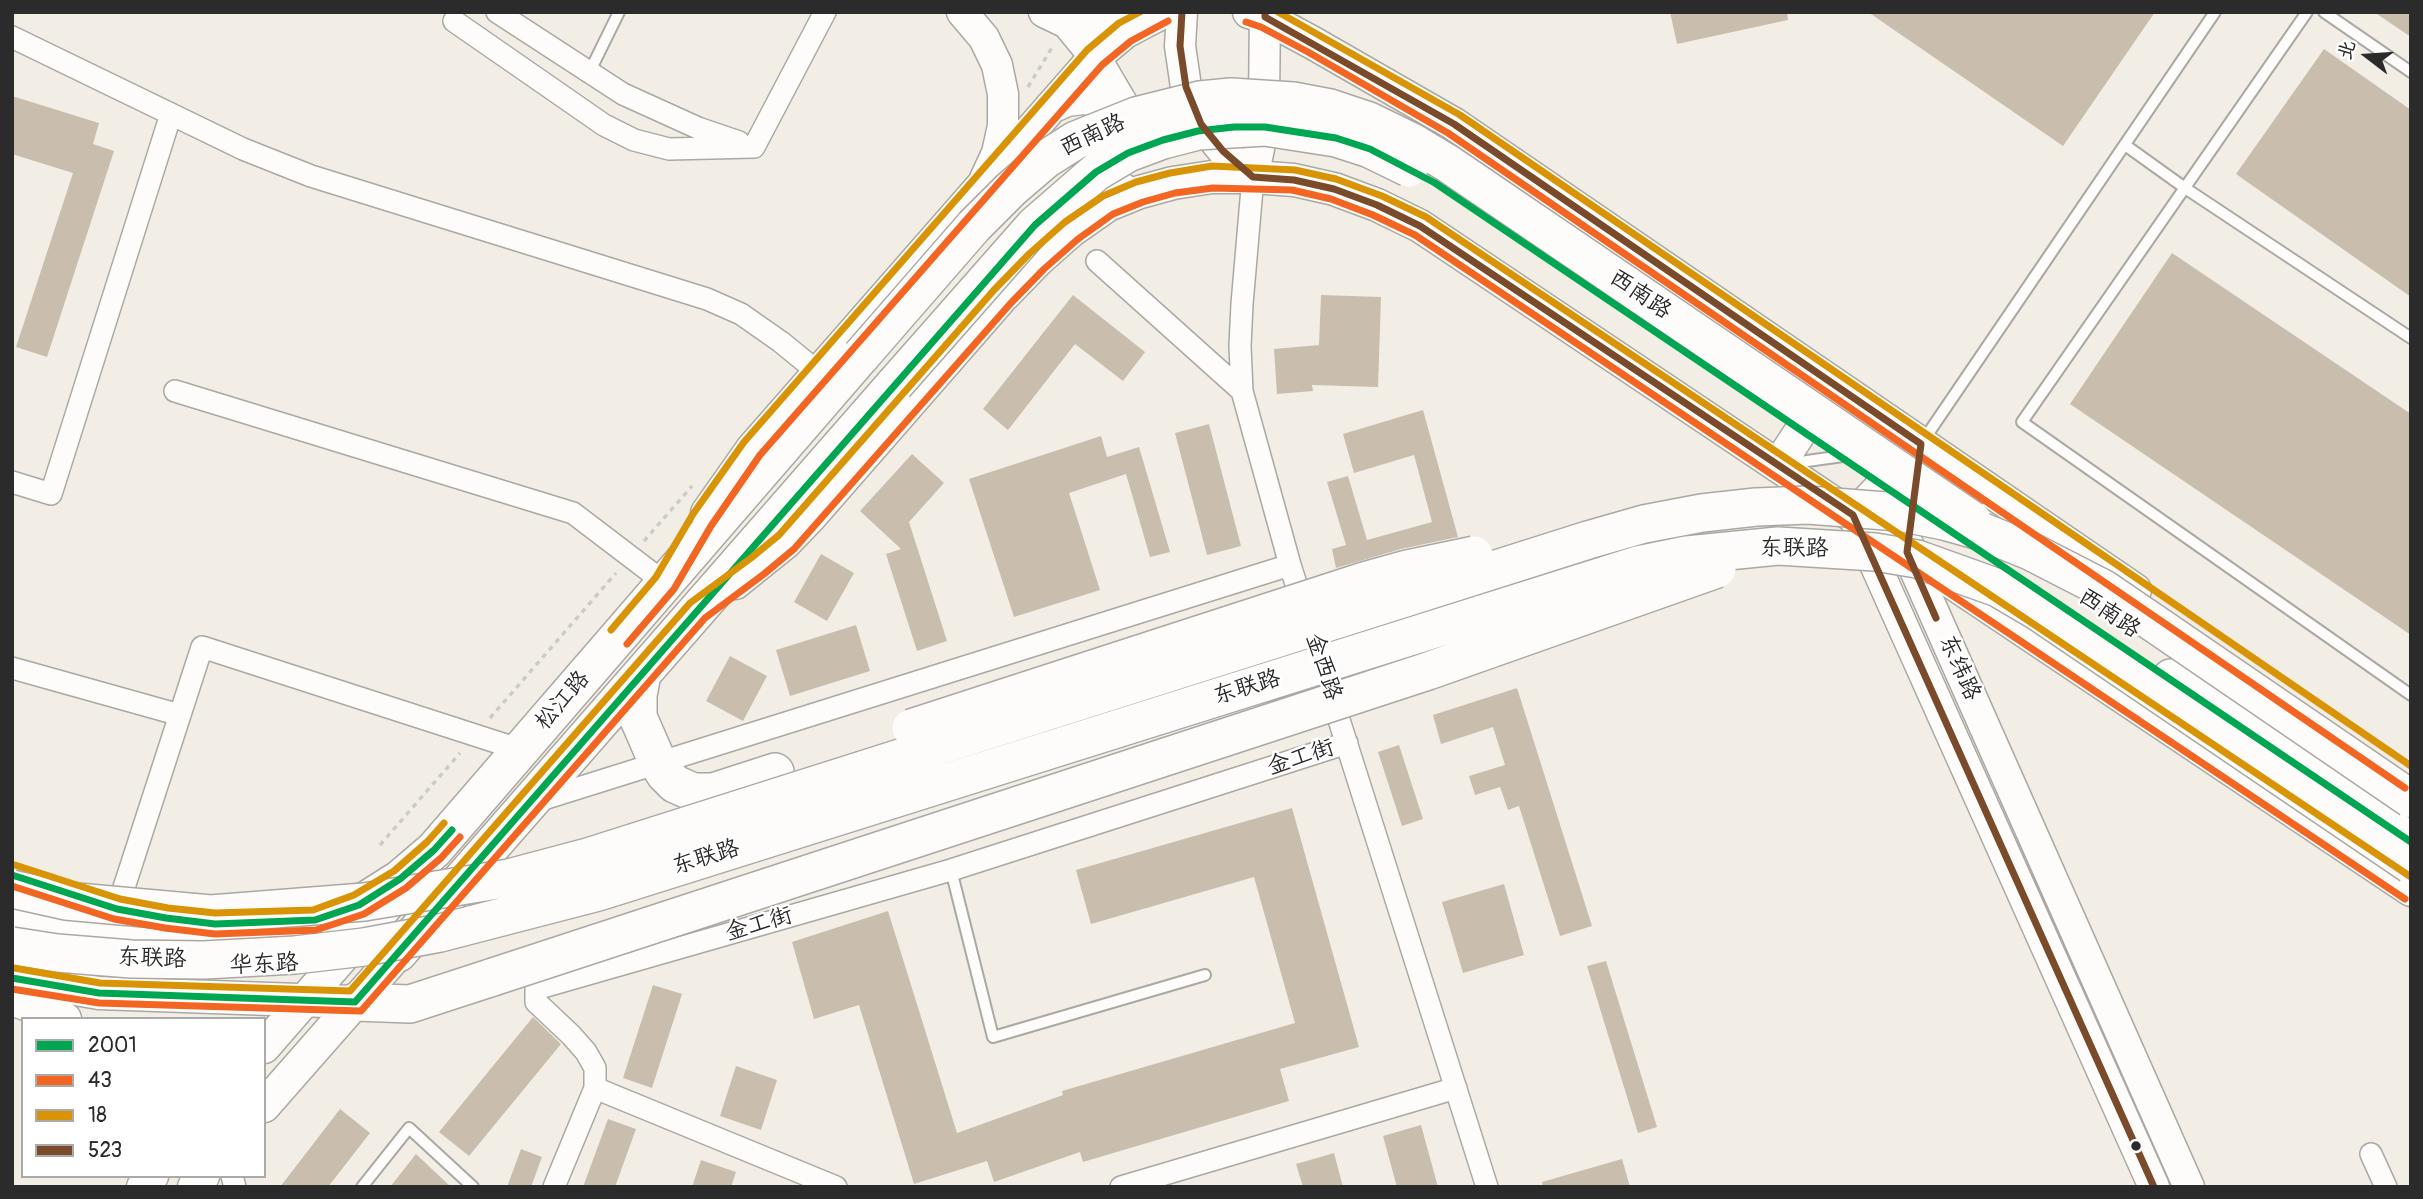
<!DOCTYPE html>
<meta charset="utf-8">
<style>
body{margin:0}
#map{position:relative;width:2423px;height:1199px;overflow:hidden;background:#f2eee5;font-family:Pangolin,"LXGW WenKai TC",sans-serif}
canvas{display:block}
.frame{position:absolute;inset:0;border:14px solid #2b2b2b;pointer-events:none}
.legend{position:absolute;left:21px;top:1017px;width:245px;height:161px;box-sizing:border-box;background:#fff;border:2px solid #aaa;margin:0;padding:9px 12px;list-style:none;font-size:21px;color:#2b2b2b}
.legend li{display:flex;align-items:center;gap:14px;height:35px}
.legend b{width:35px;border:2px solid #aaa}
.north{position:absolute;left:2332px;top:21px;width:70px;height:70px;-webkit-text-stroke:5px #fff;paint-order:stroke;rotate:287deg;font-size:19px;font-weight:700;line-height:28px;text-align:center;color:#2b2b2b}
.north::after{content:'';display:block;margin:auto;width:24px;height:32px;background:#2b2b2b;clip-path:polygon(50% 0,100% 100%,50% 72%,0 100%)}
</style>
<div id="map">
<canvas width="2423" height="1199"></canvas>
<div class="frame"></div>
<ul class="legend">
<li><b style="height:9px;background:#00a651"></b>2001</li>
<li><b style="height:9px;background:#f26522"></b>43</li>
<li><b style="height:9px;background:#d89406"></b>18</li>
<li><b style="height:9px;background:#7a4b2a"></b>523</li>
</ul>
<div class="north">北</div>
</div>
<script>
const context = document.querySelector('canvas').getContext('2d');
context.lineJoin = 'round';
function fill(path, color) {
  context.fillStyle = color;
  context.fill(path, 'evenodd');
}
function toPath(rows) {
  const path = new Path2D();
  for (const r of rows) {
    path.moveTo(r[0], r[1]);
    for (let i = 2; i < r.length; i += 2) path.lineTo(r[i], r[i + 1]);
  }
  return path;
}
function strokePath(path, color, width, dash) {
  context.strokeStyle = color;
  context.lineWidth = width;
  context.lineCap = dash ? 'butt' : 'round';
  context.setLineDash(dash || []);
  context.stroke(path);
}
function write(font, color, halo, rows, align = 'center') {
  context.font = font + ' Pangolin,"LXGW WenKai TC",sans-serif';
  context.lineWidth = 5;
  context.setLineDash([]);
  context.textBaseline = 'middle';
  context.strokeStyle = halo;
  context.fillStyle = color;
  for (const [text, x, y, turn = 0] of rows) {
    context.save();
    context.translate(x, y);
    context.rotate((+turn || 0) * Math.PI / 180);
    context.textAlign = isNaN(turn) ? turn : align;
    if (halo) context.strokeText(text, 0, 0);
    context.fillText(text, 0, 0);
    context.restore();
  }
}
fill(toPath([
 [1670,12,1787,12,1788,20,1677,44],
 [1868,12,2155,12,2063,146],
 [2374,12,2411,12,2411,37],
 [2324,49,2411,110,2411,297,2236,174],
 [12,96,99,123,93,144,114,151,47,357,16,347,73,173,12,154],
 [2172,253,2411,414,2411,635,2070,404],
 [1073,295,1145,352,1123,381,1075,344,1008,430,983,409],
 [1321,295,1381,297,1378,387,1312,385,1313,391,1277,394,1274,349,1319,345],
 [1423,410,1458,537,1401,549,1336,568,1332,549,1346,545,1327,482,1348,476,1367,540,1432,522,1414,455,1354,473,1343,434],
 [1209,424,1241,546,1207,555,1175,433],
 [1101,436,1107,457,1139,447,1170,552,1150,557,1126,474,1069,493,1100,590,1014,617,969,479],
 [912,454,944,483,909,522,947,641,917,651,886,554,901,549,860,511],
 [821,554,854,573,827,621,794,602],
 [856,625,870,671,790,696,776,650],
 [730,656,767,676,743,721,706,701],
 [1517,688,1592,926,1560,936,1519,806,1508,810,1500,787,1475,795,1469,776,1505,765,1493,727,1441,744,1433,715],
 [1399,745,1423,819,1402,826,1378,752],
 [1292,808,1359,1047,1280,1069,1289,1101,1083,1162,1080,1152,994,1182,987,1161,914,1184,859,1005,814,1019,792,942,888,911,957,1133,1063,1095,1062,1091,1295,1023,1254,877,1091,924,1076,870],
 [1504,884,1524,955,1463,973,1442,902],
 [1606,961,1657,1127,1638,1133,1587,966],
 [653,985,682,994,652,1088,623,1078],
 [533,1017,561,1044,469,1156,439,1132],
 [736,1066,777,1080,761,1130,720,1116],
 [340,1109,370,1133,328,1187,280,1187],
 [608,1119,636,1129,615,1187,583,1187],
 [1421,1125,1438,1187,1397,1187,1383,1136],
 [521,1149,542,1157,531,1187,507,1187],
 [1334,1153,1343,1187,1303,1187,1296,1164],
 [416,1154,451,1187,390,1187],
 [1622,1159,1630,1187,1543,1187,1542,1182],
 [701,1160,736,1172,731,1187,692,1187]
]), '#c9beae');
const lane = toPath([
 [2307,12,2022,422,2411,695],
 [2324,12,2411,72],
 [589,73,619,12],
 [2125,145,2185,188,2411,338],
 [1923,441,2215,12],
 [1786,464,1857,454],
 [951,870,993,1037,1205,975],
 [362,1187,409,1128,473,1187]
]);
const street = toPath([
 [497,12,623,94,698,128,739,142],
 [454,21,604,125,634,140,669,149,754,147,825,12],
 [12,37,243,149,311,176,707,299,741,314,781,342,819,373],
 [1253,177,1242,304,1240,346,1242,391,1290,565,1487,1187],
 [1097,261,1242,391],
 [175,391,573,513,665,583],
 [12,482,51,494,171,114],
 [12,668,180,715],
 [537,801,1290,565],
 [117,909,202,647,521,750],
 [2371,1154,2386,1187],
 [232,1176,235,1187],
 [554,1187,595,1088],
 [836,1187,595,1088,595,1068,586,1052,571,1035,536,1002,536,989,951,870,1347,743],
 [1121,1187,1456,1088]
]);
const secondary = toPath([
 [962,12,984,38,997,65,1003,94,1003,126,997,153,985,179],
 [1044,12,1067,23,1095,57,1135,125],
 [1182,12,1180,46,1186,87,1201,124,1223,151,1253,177,1260,144,1264,101,1265,12],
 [1067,23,1098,22,1145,12],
 [1921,444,1853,515,2154,1187],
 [1908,544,1907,552,2189,1187]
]);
const primary = toPath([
 [1249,12,1265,17,1313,43,1454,124,2135,590],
 [1051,107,1067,100,1083,98,1102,101,1120,111,1135,125,1137,138],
 [1108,205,1140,192,1173,183,1212,177,1253,177,1294,180,1334,189,1377,205,1420,226,2411,890],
 [1778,466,1827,391],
 [707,513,752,449,1095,57,1125,32,1163,12],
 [735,583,786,542,810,517,1002,297,1037,261,1071,231,1108,205,1122,189],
 [12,978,99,993,355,1002],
 [12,999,65,1019],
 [264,1047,404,886],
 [264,1106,393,959],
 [143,1187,152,1176],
 [194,1187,203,1176]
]);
const highway = toPath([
 [642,674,638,695,638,717,658,763,665,774,675,784,693,792,713,792,775,772],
 [2171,678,2411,842],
 [12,911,61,925,111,935,162,940,209,939,258,934,315,920,359,905,400,879,434,850,861,356],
 [398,953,895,384],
 [355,1002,410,1004,493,977]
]);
strokePath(lane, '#aaa8a3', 14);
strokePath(street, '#aaa8a3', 24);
strokePath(secondary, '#aaa8a3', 33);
strokePath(primary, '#aaa8a3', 35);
strokePath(highway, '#aaa8a3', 40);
strokePath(toPath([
 [1028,87,1053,46],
 [644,541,692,486],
 [490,718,616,573],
 [380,845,460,753]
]), '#cdcbc9', 3.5, [5, 5]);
strokePath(lane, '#fdfcfb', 10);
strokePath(street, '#fdfcfb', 21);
strokePath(secondary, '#fdfcfb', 30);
strokePath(primary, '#fdfcfb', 32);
strokePath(highway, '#fdfcfb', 37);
const highwayBridge = toPath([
 [861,356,974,226,1011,189,1046,159,1076,140,1136,116,1200,100,1231,97,1293,101,1330,108,1369,121,1412,142,1447,163,1972,520],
 [895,384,1035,225,1096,172,1128,153,1163,140,1198,131,1265,127,1336,138,1370,149,1409,168],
 [911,728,1364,581,1407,569,1474,555],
 [12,889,66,901,211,914,364,902,509,878,588,857,1588,540,1644,524,1702,513,1756,507,1808,505,1899,512,1944,521,1983,532,2030,551,2104,589,2411,799],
 [12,946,57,953,131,959,204,960,295,955,364,947,440,933,598,892,1638,565,1687,555,1778,546,1875,552,1917,559,1998,588,2037,611,2411,865],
 [493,977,1428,671,1717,569]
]);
strokePath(highwayBridge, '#aaa8a3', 40, []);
strokePath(highwayBridge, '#fdfcfb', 37);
strokePath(toPath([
 [12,875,117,909,166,918,215,924,315,920,359,905,400,879,434,850,452,830],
 [12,978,99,993,355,1002,1035,225,1096,172,1128,153,1163,140,1198,131,1234,127,1265,127,1336,138,1370,149,1435,183,2411,842]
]), '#00a651', 7);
strokePath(toPath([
 [1246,22,1261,27,1308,52,1448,133,2405,788],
 [627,644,674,589,711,526,760,455,1102,65,1131,41,1168,21],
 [12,886,114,919,165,928,215,934,316,930,364,914,406,888,441,858,460,837],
 [12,989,99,1003,361,1011,705,618,764,574,794,549,1010,304,1044,269,1078,239,1113,214,1143,202,1175,193,1213,188,1292,190,1331,199,1373,215,1415,235,2405,899]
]), '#f26522', 7);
strokePath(toPath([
 [1278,12,1460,115,2411,766],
 [611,630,656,577,693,514,744,442,1087,50,1119,23,1140,12],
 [15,865,120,899,168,908,215,913,313,910,354,895,394,871,427,842,444,823],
 [14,968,100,983,350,991,690,603,751,558,779,535,994,290,1029,254,1065,222,1103,196,1136,182,1170,173,1212,166,1295,170,1336,179,1382,196,1426,217,2411,877]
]), '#d89406', 7);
strokePath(toPath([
 [1182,12,1180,46,1186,87,1201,124,1223,151,1253,177,1294,180,1334,189,1377,205,1420,226,1853,515,2154,1187],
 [1265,12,1265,17,1454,124,1921,444,1907,552,1936,618]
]), '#7a4b2a', 7);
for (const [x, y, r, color] of [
 [2136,1146,6,"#2b2b2b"]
]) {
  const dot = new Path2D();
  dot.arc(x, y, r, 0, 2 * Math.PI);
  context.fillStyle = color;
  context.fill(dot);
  strokePath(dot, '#fff', 2.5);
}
write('23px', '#2b2b2b', '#fff', [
 ["西南路",1093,136,-25],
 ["西南路",1640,295,34],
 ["东联路",1794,549,1],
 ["西南路",2109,614,34],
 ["金西路",1323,667,72],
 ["东纬路",1959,668,66],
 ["东联路",1247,688,-17],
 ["松江路",563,701,-49],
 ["金工街",1301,758,-18],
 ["东联路",706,858,-17],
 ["金工街",759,925,-16],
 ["东联路",152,959,2],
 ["华东路",264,965,-2]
]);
</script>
